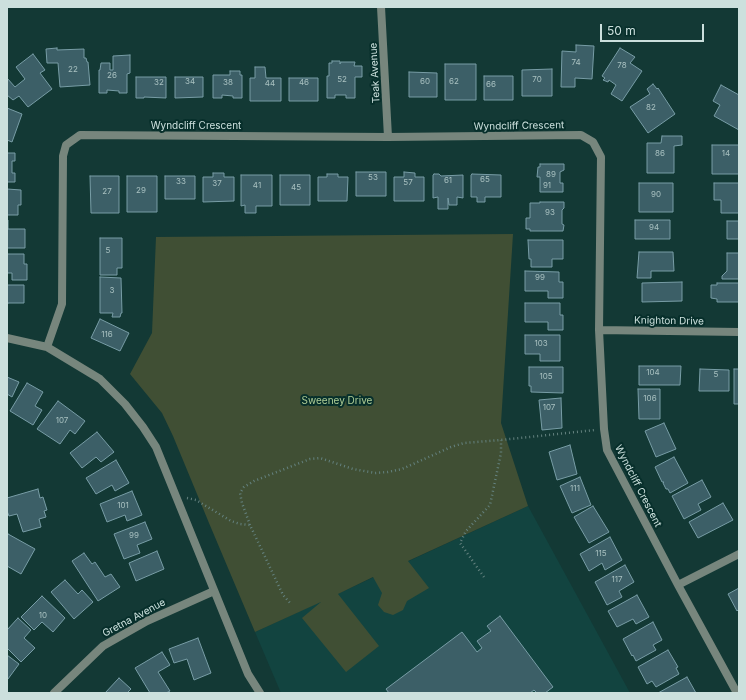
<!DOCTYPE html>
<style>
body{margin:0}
#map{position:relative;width:746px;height:700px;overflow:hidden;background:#133935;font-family:Inter,sans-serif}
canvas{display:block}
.frame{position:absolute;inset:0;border:8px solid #cce0dd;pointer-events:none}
.scale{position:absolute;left:600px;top:24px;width:104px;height:18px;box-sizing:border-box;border:2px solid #cce0dd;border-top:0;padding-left:5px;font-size:12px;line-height:14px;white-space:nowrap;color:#cce0dd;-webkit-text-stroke:3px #072f2b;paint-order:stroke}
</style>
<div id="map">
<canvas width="746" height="700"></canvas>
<div class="frame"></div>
<div class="scale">50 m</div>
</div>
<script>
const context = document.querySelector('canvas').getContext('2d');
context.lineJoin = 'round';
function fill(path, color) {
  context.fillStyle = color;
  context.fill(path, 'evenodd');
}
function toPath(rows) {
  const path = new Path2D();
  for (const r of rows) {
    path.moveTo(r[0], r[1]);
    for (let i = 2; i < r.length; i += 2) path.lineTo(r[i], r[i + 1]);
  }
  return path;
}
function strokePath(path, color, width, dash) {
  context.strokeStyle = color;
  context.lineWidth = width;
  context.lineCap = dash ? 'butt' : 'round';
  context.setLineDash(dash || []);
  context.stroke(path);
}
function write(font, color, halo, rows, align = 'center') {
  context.font = font + ' Inter,sans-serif';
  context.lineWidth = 4;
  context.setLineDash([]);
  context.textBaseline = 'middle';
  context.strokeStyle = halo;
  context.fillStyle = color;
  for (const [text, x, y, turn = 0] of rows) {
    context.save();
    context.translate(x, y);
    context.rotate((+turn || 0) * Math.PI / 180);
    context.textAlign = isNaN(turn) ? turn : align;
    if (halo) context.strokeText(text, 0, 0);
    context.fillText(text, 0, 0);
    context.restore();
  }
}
fill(toPath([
 [528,506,630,693,281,693,255,632]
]), '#124440');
fill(toPath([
 [513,234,501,423,528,506,408,561,429,588,407,601,403,610,393,615,384,612,378,605,382,593,373,577,338,594,379,646,346,672,302,618,321,602,255,632,209,523,173,436,162,413,130,374,152,333,156,237]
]), '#404f34');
const building = toPath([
 [576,45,594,46,592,79,575,78,575,87,561,87,562,51,576,52,576,45],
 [57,48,57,50,84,49,84,58,86,58,87,62,88,62,90,85,60,87,58,63,47,63,46,49,57,48],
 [620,48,635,57,630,63,642,71,622,101,611,94,616,85,609,80,608,82,603,80,605,78,602,76,620,48],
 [33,54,45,70,40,73,52,89,28,107,19,96,13,100,7,95,7,78,15,87,25,79,16,67,33,54],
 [130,55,130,73,127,74,127,93,119,93,119,91,107,90,107,93,99,93,99,70,100,70,101,63,110,63,110,70,113,70,113,56,130,55],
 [332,61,340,61,340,64,341,62,355,62,354,66,362,66,362,77,355,77,355,98,346,98,346,95,335,95,335,98,327,98,327,76,329,76,329,63,332,63,332,61],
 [445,64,476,64,476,100,445,100,445,64],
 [255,67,265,67,266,78,281,78,281,101,250,101,250,78,255,78,255,67],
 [552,69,552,96,522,96,522,70,552,69],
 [230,71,240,71,240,75,242,75,242,98,233,98,233,96,222,95,222,98,213,98,213,75,230,75,230,71],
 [409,72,437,73,437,97,409,97,409,72],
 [484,76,513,76,513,100,484,100,484,76],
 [136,77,166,77,166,98,144,97,144,98,136,98,136,77],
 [175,77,203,77,203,97,175,98,175,77],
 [289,78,318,78,318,101,289,101,289,78],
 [653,84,657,89,658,88,675,114,648,133,630,107,650,94,647,89,653,84],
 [721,85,739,95,739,130,714,116,720,105,713,101,721,85],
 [7,108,22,114,12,142,7,140,7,108],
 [662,136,682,136,682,145,674,146,674,173,647,173,647,143,661,143,662,136],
 [712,145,739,145,739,174,712,174,712,145],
 [7,153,15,153,15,161,12,161,12,173,15,173,15,182,7,182,7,153],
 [540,164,564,164,564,170,560,172,560,183,563,183,563,192,540,192,540,177,537,177,538,167,540,167,540,164],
 [356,172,386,172,386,196,356,196,356,172],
 [404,172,415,173,415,177,424,177,424,201,394,201,394,177,404,177,404,172],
 [213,173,224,173,224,177,234,177,234,201,203,202,203,177,213,177,213,173],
 [327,174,338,174,338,177,348,177,347,201,318,201,318,177,327,177,327,174],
 [434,174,439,174,441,176,463,175,463,198,457,197,457,205,449,205,448,198,448,209,438,209,438,197,433,198,433,175,434,174],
 [472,174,501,175,501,197,485,197,485,202,477,202,477,197,471,197,471,175,472,174],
 [241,175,272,175,272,206,256,206,256,213,245,213,245,205,241,206,241,175],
 [280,175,310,175,310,205,280,205,280,175],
 [90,176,119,176,119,213,91,213,90,176],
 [127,176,157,176,157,212,127,212,127,176],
 [165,176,195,176,195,199,165,199,165,176],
 [639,183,673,183,673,212,639,212,639,183],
 [714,183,739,183,739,213,721,213,721,200,714,200,714,183],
 [7,189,21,190,21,205,18,205,18,215,7,215,7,189],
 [540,202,564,202,564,208,562,210,562,224,564,225,563,231,530,231,530,229,526,229,526,218,530,218,530,203,540,203,540,202],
 [7,220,8,220,8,229,25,229,25,248,7,248,7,220],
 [635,220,670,220,670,239,635,239,635,220],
 [727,221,739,221,739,239,727,239,727,221],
 [100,238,122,238,122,268,117,268,117,275,100,275,100,238],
 [528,240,563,240,563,259,552,259,552,267,531,267,531,259,529,259,528,240],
 [639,252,673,252,674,271,651,271,651,278,637,278,639,252],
 [727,253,739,253,739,279,722,279,722,276,727,271,727,253],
 [7,254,24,254,24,264,27,264,27,280,12,280,12,273,7,273,7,254],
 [525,271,559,272,559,282,563,282,563,298,548,298,548,291,525,291,525,271],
 [100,277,121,278,122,313,121,313,120,317,112,317,113,313,100,313,100,277],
 [682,282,682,301,642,302,642,283,682,282],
 [717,283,739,283,739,302,717,302,717,299,711,298,711,285,717,285,717,283],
 [7,285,24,285,24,303,8,303,7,305,7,285],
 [525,303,560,303,560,315,563,315,563,330,548,330,548,322,525,322,525,303],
 [100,319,129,333,120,351,91,338,100,319],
 [525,335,560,335,560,361,540,361,540,354,525,354,525,335],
 [639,366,681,366,680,385,639,385,639,366],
 [529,367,563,367,563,393,531,392,531,386,529,386,529,367],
 [700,369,729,370,729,391,699,391,700,369],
 [734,369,739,369,739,404,734,404,734,369],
 [7,377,19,382,12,397,7,394,7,377],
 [27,383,43,392,35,406,42,410,33,425,10,411,27,383],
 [638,389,660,389,660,419,639,419,638,389],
 [561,398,562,428,542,430,539,400,561,398],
 [58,401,85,421,75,434,70,430,60,444,37,429,58,401],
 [664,423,676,449,656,457,645,431,664,423],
 [97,432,114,452,101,462,96,457,82,468,70,453,97,432],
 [570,445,577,474,557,480,549,452,570,445],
 [674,457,688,483,670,493,668,489,666,489,663,483,664,482,662,482,655,467,674,457],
 [116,460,129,483,115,491,112,485,96,494,86,478,116,460],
 [580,477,591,505,572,513,560,486,580,477],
 [702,480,711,497,698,504,701,510,684,519,672,496,702,480],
 [38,489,40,498,43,497,47,510,44,511,46,517,39,519,41,527,23,532,17,514,9,516,7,511,7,498,38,489],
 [132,491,142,515,127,521,125,515,107,522,100,504,132,491],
 [723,503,733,520,698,538,689,522,723,503],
 [593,506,609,532,589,543,574,517,593,506],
 [145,522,152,539,137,545,140,553,124,559,114,534,145,522],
 [8,534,35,549,21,574,7,566,7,536,8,534],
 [610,537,622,560,605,570,602,563,589,571,580,554,610,537],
 [157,551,164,569,136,581,129,563,157,551],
 [84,553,92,564,95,562,105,577,111,574,120,587,98,601,72,561,84,553],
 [625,565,634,582,619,591,622,597,607,605,595,582,625,565],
 [65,580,78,594,82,590,93,602,74,619,51,592,65,580],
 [739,588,739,609,737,611,728,594,739,588],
 [637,595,649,617,636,624,633,619,617,627,608,611,637,595],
 [42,596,65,618,53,632,42,622,34,630,21,617,42,596],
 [500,616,553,687,545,693,537,693,534,690,530,693,389,693,386,689,462,632,477,652,482,648,477,641,491,631,487,626,500,616],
 [18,618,31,630,24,638,35,648,21,662,7,648,7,630,18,618],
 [653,622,662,640,653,645,656,650,636,661,633,655,632,656,623,639,653,622],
 [198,638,211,673,194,680,187,659,174,663,169,649,198,638],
 [668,650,678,667,676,668,679,674,656,687,652,681,647,684,638,667,668,650],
 [162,652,170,665,158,672,170,691,166,693,150,693,135,668,162,652],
 [7,655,19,664,8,679,7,678,7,655],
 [687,677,696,693,658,693,687,677],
 [119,678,131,689,127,693,105,693,119,678]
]);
fill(building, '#3c5f67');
strokePath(building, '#789da6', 1);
strokePath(toPath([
 [187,498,196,500,231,521,240,524,250,525,283,595,291,604],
 [250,525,242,503,240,493,244,487,254,481,310,459,320,458,353,469,375,473,388,472,402,469,451,447,464,443,501,440,595,430],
 [484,577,460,543,466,531,490,505,501,453,501,440]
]), '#64827f', 2.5, [1, 3]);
strokePath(toPath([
 [381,7,388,137],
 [599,330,739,332],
 [7,338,47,347,100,379,125,404,143,427,156,447,248,674,260,693],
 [47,347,62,304,63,156,66,145,80,135,388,137,581,135,593,142,601,157,599,330,604,429,607,450,678,585,737,693],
 [678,585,739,554],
 [54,693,103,646,147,621,214,591]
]), '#77867d', 8);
write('8px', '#a8c0c0', null, [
 ["74",576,63],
 ["78",622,66],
 ["22",73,70],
 ["26",112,76],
 ["52",342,80],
 ["70",537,80],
 ["34",190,82],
 ["60",425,82],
 ["62",454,82],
 ["32",159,83],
 ["38",228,83],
 ["46",304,83],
 ["44",270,84],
 ["66",491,85],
 ["82",651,108],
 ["86",660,154],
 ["14",726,154],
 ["89",551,175],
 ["53",373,178],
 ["65",485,180],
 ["61",448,181],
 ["33",181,182],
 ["57",408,183],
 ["37",217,184],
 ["41",257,186],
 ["91",547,186],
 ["45",296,188],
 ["29",141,191],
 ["27",107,192],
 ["90",656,195],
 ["93",550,213],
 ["94",654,228],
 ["5",108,251],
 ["99",540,278],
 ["3",112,291],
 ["116",107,335],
 ["103",541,344],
 ["104",653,373],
 ["5",716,375],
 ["105",546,377],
 ["106",650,399],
 ["107",549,408],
 ["107",62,421],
 ["111",575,489],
 ["101",123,506],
 ["99",134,536],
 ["115",601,554],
 ["117",617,580],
 ["10",43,616]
]);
write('10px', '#cce0dd', '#072f2b', [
 ["Teak Avenue",375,73,-93],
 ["Wyndcliff Crescent",196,126],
 ["Wyndcliff Crescent",519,126,-1],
 ["Knighton Drive",669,321,1],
 ["Wyndcliff Crescent",638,486,63],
 ["Gretna Avenue",134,618,-28]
]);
write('10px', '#aecc95', '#072f2b', [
 ["Sweeney Drive",337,401]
]);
</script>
